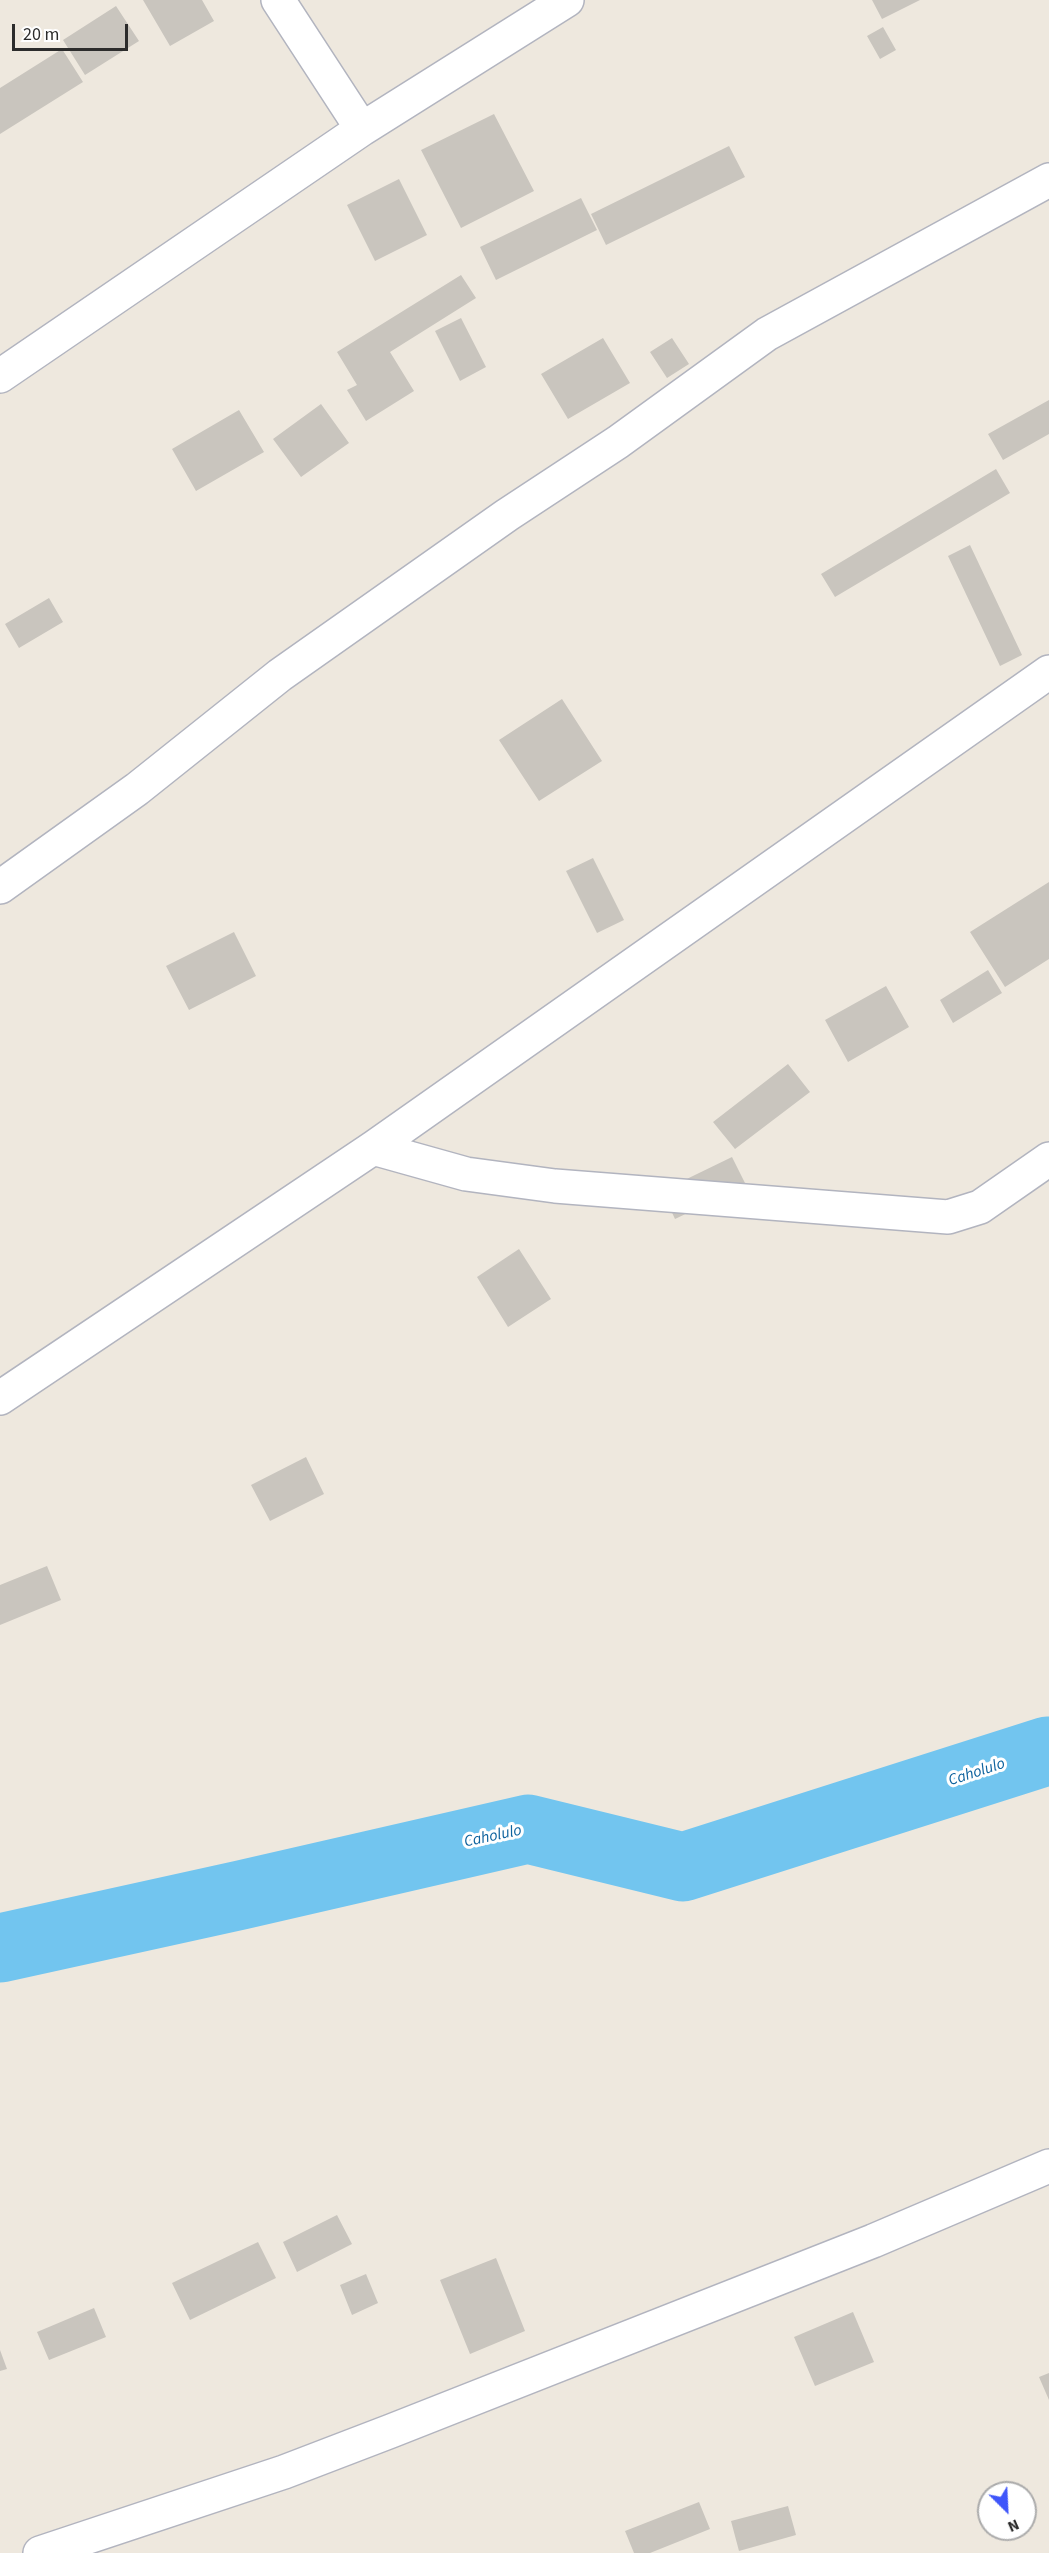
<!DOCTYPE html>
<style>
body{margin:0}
#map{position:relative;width:1049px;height:2553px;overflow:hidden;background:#eee8de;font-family:"Source Sans 3",sans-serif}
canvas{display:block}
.north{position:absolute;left:977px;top:2481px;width:60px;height:60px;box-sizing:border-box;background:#fff;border:2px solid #ababab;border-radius:50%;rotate:156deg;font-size:16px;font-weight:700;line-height:24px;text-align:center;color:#2c2c2c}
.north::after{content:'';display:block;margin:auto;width:21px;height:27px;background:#3f56fa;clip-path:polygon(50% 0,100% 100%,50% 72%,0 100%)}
.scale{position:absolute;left:12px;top:24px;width:116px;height:27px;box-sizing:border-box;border:3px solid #2c2c2c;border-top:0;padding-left:8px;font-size:18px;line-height:21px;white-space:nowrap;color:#2c2c2c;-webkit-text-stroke:4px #fff;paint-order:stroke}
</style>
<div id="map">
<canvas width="1049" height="2553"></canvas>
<div class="north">N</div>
<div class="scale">20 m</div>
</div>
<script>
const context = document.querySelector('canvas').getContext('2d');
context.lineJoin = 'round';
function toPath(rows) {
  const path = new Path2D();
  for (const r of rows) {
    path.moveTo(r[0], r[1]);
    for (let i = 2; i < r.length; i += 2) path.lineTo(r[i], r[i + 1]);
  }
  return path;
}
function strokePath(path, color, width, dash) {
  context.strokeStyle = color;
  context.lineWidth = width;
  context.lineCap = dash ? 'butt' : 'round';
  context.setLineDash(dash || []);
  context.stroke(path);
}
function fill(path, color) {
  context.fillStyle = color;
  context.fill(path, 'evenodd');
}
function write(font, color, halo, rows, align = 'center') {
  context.font = font + ' "Source Sans 3",sans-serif';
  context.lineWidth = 6;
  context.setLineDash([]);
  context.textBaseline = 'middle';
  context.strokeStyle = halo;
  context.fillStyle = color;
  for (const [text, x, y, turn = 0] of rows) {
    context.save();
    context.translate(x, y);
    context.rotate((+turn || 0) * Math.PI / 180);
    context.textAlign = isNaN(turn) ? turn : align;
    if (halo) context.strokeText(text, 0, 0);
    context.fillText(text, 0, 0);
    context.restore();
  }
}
strokePath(toPath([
 [0,1948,241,1895,528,1829,683,1867,1047,1751]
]), '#72c5ef', 69);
fill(toPath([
 [143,0,202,0,214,21,170,46],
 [872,0,920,0,882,19],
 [116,6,139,41,85,75,63,40],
 [883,27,896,50,880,59,867,36],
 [62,49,83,82,0,134,0,88],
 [494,114,534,191,461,228,421,150],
 [729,146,745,177,606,245,591,214],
 [399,179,427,235,375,261,347,205],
 [581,198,597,230,496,280,480,247],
 [461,275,476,298,390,352,414,391,366,421,347,390,357,385,337,352],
 [461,318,486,367,460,381,435,331],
 [603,338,630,383,568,419,541,374],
 [672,338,689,364,667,378,650,352],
 [1049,400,1049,434,1003,460,988,434],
 [321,404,349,443,301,477,273,439],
 [239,410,264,452,196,491,172,449],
 [996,469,1010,493,835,597,821,574],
 [970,545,1022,655,1000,666,948,556],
 [49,598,63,622,19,648,5,624],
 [562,699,602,761,539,801,499,740],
 [593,858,624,920,597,933,566,871],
 [1049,882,1049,959,1005,987,970,932],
 [234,932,256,976,189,1010,166,966],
 [988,970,1002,993,953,1023,940,1000],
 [886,986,909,1027,848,1062,825,1020],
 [788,1064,810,1092,735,1149,713,1122],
 [732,1157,746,1185,675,1219,662,1191],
 [519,1249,551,1299,508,1327,477,1277],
 [306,1457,324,1494,270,1521,251,1485],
 [47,1566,61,1600,0,1625,0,1585],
 [337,2215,352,2244,297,2272,283,2242],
 [258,2242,276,2278,190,2320,172,2283],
 [496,2258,525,2331,470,2354,440,2280],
 [366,2274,378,2303,352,2315,340,2285],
 [94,2308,106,2337,49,2360,37,2332],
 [853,2312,874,2362,815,2386,794,2337],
 [0,2350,7,2369,0,2371],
 [1049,2373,1049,2400,1039,2377],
 [699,2502,710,2529,650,2553,634,2553,625,2531],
 [788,2506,796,2535,739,2551,731,2521]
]), '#c9c5be');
const street = toPath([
 [278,0,362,129],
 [0,376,362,129,567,0],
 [0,887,137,789,280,675,507,515,618,442,767,334,1049,180],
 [373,1148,466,1174,555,1186,948,1217,980,1207,1049,1159],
 [0,1398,373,1148,1049,672],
 [40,2553,284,2472,391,2431,873,2241,1049,2166]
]);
strokePath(street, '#b2b4bf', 36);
strokePath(street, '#fff', 33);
write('italic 16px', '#0e639e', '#fff', [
 ["Caholulo",977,1773,-18],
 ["Caholulo",493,1837,-12]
]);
</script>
